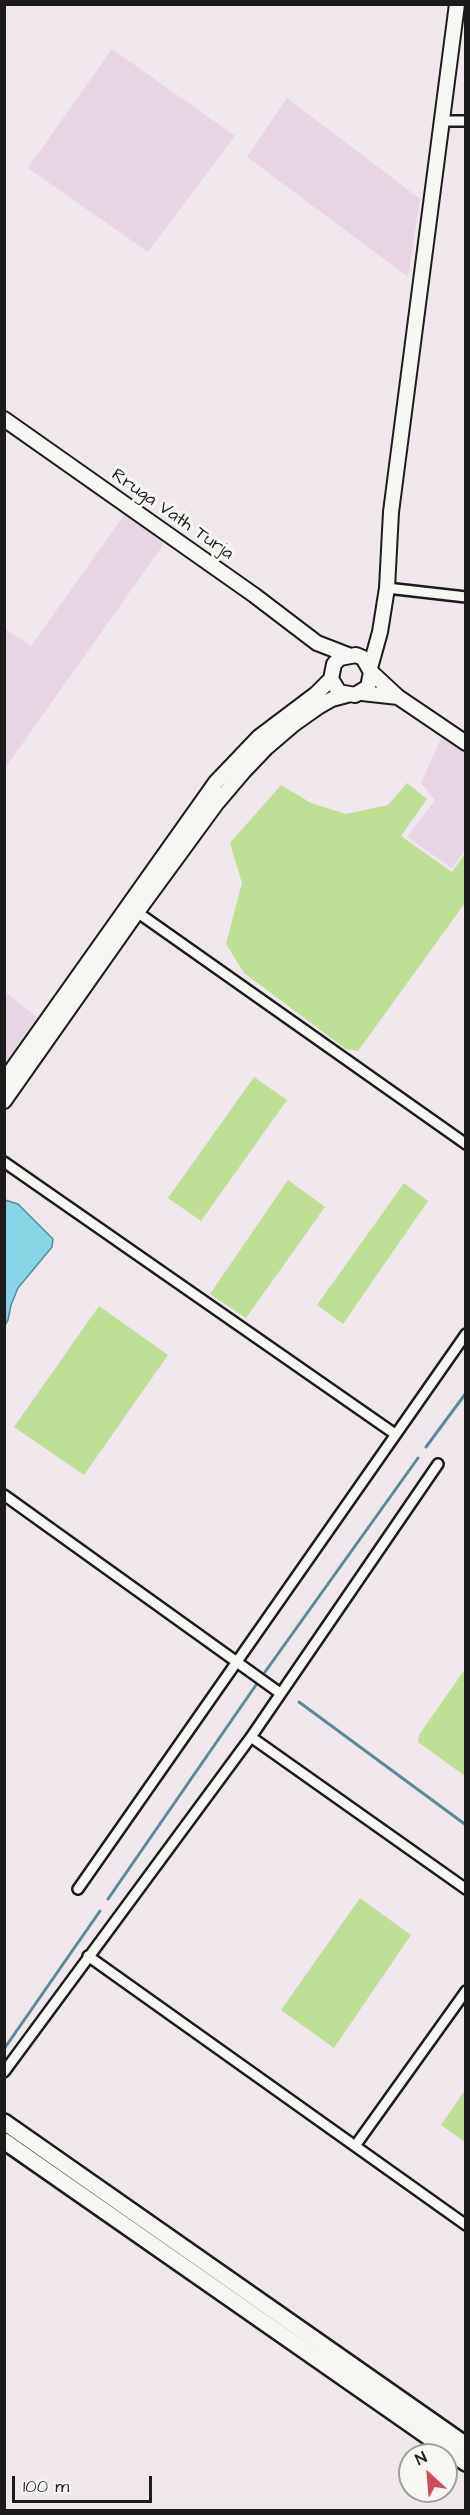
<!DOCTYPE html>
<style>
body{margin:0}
#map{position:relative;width:470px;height:2515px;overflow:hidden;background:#efe7eb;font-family:"Architects Daughter",sans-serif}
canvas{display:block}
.frame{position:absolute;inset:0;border:6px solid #1c1c1c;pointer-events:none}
.north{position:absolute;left:398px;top:2443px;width:60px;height:60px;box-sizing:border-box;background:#f6f6f2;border:2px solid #9f9f9c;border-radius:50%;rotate:334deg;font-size:16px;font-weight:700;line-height:24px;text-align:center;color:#1c1c1c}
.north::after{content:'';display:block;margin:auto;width:21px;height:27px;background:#d1495b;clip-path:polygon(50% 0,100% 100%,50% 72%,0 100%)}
.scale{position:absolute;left:12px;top:2476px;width:140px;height:27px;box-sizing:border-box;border:3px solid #1c1c1c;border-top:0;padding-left:8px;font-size:18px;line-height:21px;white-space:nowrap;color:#1c1c1c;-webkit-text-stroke:4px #f6f6f2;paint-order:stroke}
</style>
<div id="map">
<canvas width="470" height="2515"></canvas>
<div class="frame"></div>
<div class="north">N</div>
<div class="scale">100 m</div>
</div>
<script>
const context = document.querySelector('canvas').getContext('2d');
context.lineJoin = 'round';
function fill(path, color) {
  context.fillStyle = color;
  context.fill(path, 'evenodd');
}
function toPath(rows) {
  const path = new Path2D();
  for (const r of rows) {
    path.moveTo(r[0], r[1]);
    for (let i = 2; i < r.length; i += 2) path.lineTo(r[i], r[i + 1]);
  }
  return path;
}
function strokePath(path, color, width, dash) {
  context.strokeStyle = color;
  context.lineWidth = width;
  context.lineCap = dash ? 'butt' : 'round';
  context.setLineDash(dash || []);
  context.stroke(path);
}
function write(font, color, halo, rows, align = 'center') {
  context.font = font + ' "Architects Daughter",sans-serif';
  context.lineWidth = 6;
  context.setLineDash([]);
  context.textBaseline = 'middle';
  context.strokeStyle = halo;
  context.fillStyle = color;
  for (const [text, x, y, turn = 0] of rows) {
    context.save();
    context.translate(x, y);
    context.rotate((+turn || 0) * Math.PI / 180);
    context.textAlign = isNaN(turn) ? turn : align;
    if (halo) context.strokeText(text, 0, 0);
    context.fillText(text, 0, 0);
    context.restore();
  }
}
fill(toPath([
 [112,49,235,136,148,252,28,168],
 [287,98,420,199,408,277,247,157],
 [127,511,166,541,5,768,5,629,31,646],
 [443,734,465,748,465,850,452,868,407,837,435,800,421,783],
 [5,992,41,1020,5,1070]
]), '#e7d5e3');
fill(toPath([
 [407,783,427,799,401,836,452,872,465,854,465,903,358,1051,346,1049,244,973,226,944,242,883,230,843,281,785,311,803,346,814,388,805],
 [254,1077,287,1100,201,1221,168,1198],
 [288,1180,325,1207,246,1318,210,1294],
 [404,1183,428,1201,343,1324,317,1305],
 [99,1306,168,1355,84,1475,14,1427],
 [465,1669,465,1776,418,1742,419,1735],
 [360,1898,411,1935,334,2048,281,2010],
 [465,2090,465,2142,441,2125]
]), '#bfdf97');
const water = toPath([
 [5,1200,18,1204,53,1239,52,1247,18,1288,11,1305,8,1320,5,1325,5,1200]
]);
fill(water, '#87d4e7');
strokePath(water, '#5c8a96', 1.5);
strokePath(toPath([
 [426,1447,466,1393],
 [265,1672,418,1458],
 [299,1702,466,1825],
 [108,1899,256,1685],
 [4,2049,100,1911]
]), '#5c8a96', 3);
const street = toPath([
 [442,121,466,121],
 [387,588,466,597],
 [137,912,466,1144],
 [4,1162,395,1434],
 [4,1495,280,1693],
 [251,1737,466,1889],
 [78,1889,466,1334],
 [88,1956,466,2225],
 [4,2072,251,1737,438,1464],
 [355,2146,466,1991]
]);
const secondary = toPath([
 [4,419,254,595,317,643,348,655],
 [370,668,380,632,387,588,391,512,457,4],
 [371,672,368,687,355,695,339,692,331,679,334,664,340,658,356,655,363,658,371,672,398,697,466,743],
 [362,693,398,697],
 [4,1081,216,782,259,737,316,694,331,679],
 [4,1101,137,912,216,804,244,771,266,748,294,724,318,707,332,699,347,695]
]);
const primary = toPath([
 [4,2122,466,2445],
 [4,2141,466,2463]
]);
strokePath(street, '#1c1c1c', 14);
strokePath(secondary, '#1c1c1c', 18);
strokePath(primary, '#1c1c1c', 20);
strokePath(street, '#f6f6f2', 9);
strokePath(secondary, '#f6f6f2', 14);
strokePath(primary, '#f6f6f2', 15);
write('18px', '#1c1c1c', '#f6f6f2', [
 ["Rruga Vath Turja",172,515,35]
]);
</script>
